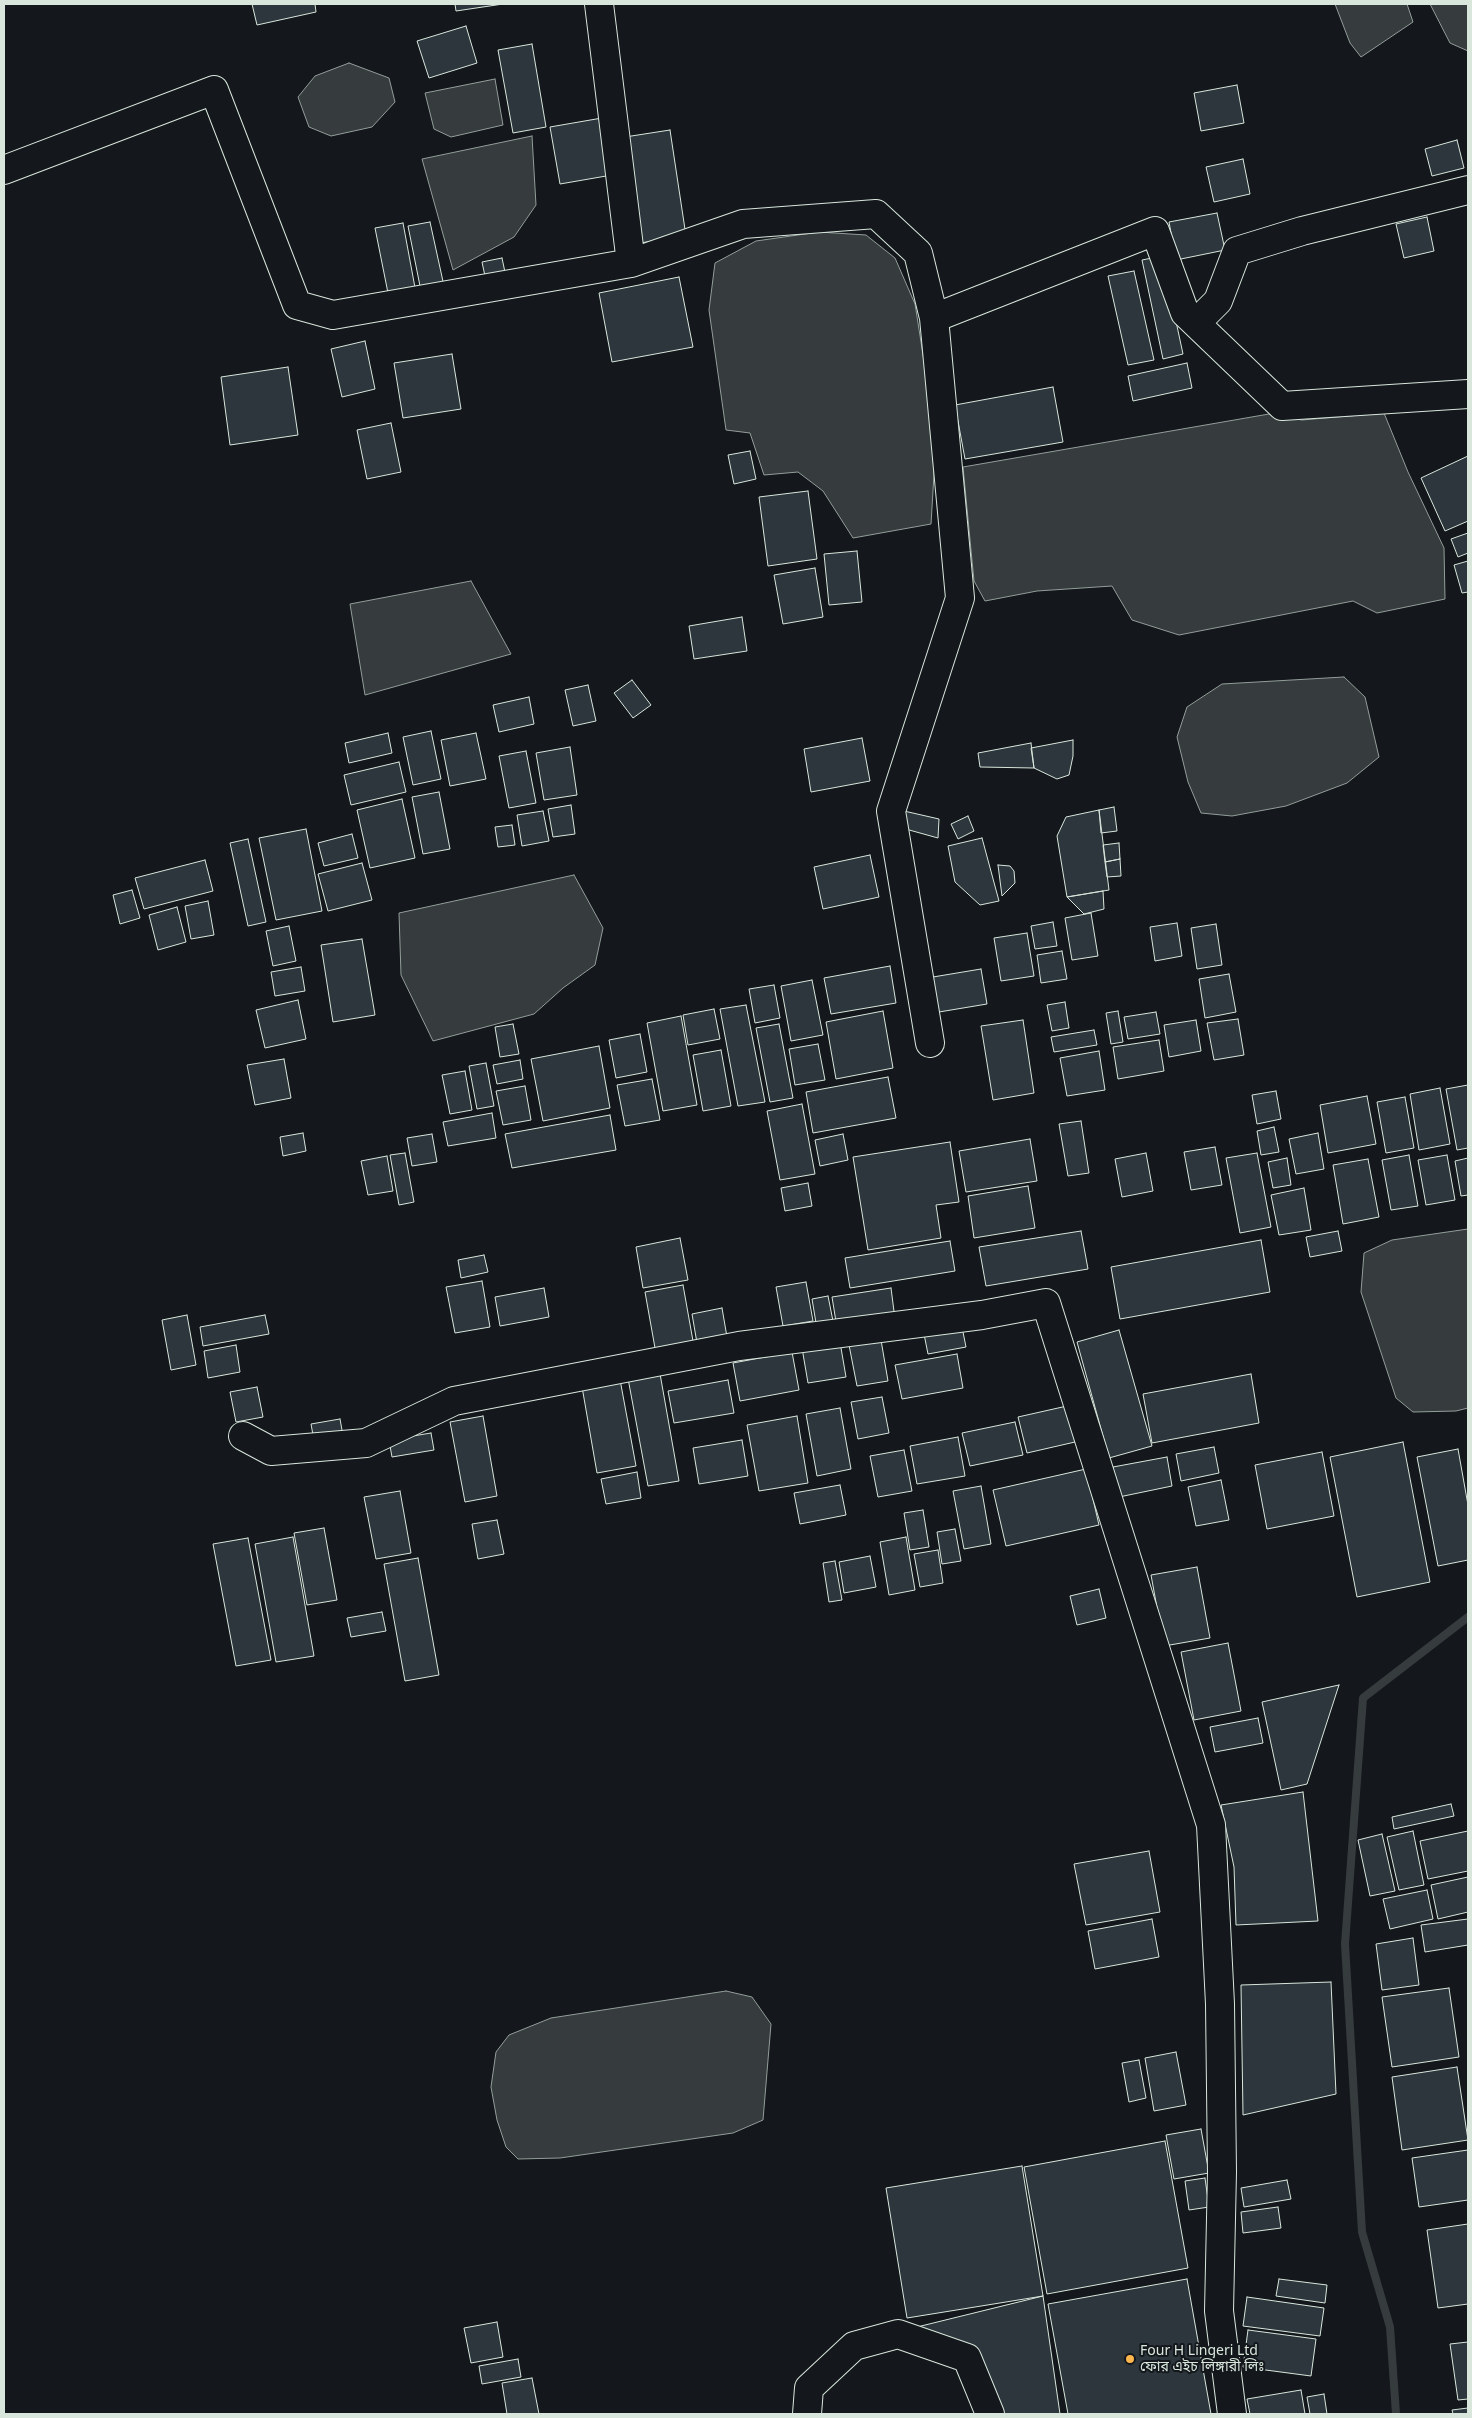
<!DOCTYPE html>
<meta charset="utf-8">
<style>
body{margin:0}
#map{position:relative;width:1472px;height:2418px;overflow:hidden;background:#14181c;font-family:"Noto Sans",sans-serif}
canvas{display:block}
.frame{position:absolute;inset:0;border:5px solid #d8e6dc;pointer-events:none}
</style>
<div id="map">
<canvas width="1472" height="2418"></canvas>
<div class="frame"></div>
</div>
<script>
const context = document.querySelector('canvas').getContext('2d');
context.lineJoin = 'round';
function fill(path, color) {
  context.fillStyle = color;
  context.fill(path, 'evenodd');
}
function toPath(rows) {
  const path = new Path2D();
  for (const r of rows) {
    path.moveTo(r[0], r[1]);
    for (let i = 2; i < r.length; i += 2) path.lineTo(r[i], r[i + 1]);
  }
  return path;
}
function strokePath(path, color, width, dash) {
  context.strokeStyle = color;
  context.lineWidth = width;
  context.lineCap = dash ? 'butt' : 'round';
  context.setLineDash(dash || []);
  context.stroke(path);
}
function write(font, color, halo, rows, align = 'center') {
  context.font = font + ' "Noto Sans","Noto Sans Bengali",sans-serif';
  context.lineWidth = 4;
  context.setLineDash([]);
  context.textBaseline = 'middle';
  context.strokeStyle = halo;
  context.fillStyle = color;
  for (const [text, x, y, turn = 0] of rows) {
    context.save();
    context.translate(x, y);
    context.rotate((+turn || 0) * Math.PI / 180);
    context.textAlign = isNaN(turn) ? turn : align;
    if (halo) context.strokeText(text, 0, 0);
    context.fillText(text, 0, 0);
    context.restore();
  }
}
const water = toPath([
 [1335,4,1407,4,1413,22,1361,57,1350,43,1335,4],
 [1430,4,1468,4,1468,51,1450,43,1430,4],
 [349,63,389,78,395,102,372,127,331,136,309,127,298,97,315,76,349,63],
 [495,79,503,125,451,137,434,129,425,93,495,79],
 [532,136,536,205,514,237,453,270,422,159,532,136],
 [819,232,866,235,895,258,915,304,930,399,934,474,931,524,853,538,823,491,798,472,764,475,750,433,726,430,709,310,715,263,756,241,819,232],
 [1384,413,1408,472,1444,548,1445,599,1377,613,1353,601,1179,635,1132,620,1112,586,1037,591,985,601,974,581,963,467,1269,414,1302,420,1384,413],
 [471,581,511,654,365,695,350,604,471,581],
 [1344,677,1365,697,1379,757,1347,783,1286,806,1232,816,1201,813,1188,782,1177,737,1187,707,1222,684,1344,677],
 [574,875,603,928,595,965,563,988,534,1014,433,1041,401,975,399,913,574,875],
 [1468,1229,1468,1408,1456,1411,1413,1412,1396,1398,1361,1292,1364,1253,1392,1240,1468,1229],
 [726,1991,752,1997,771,2024,763,2120,733,2133,560,2158,518,2159,506,2147,497,2120,491,2087,496,2052,509,2035,551,2018,726,1991]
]);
fill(water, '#363b3e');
strokePath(water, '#939e99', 1);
strokePath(toPath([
 [1396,2414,1390,2327,1362,2232,1345,1944,1363,1698,1468,1617]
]), '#363b3e', 8);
const building = toPath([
 [252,4,315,4,316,12,257,25,252,4],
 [455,4,503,4,456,11,455,4],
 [466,26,477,63,429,78,417,41,466,26],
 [532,44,546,127,513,133,498,50,532,44],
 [1237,85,1244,123,1201,131,1194,93,1237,85],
 [602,118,612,175,560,184,550,127,602,118],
 [670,130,686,236,640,243,625,137,670,130],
 [1457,140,1464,168,1432,176,1425,149,1457,140],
 [1243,159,1250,194,1214,202,1206,167,1243,159],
 [1217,213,1225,250,1176,260,1169,222,1217,213],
 [1427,217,1434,251,1404,258,1396,224,1427,217],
 [430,222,444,286,421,291,408,226,430,222],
 [403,223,416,293,389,298,375,228,403,223],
 [1162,256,1183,354,1163,359,1142,260,1162,256],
 [502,258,506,277,486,281,482,262,502,258],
 [1134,271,1154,360,1128,365,1108,276,1134,271],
 [679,277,693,347,612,362,599,293,679,277],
 [365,341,375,389,342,397,331,349,365,341],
 [452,354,461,409,403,418,394,363,452,354],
 [1187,363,1192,388,1133,401,1128,376,1187,363],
 [288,367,298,435,230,445,221,377,288,367],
 [1053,387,1063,442,965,459,955,405,1053,387],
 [391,423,401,472,367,479,357,430,391,423],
 [750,451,756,479,734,484,728,455,750,451],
 [1468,456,1468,521,1445,531,1421,478,1468,456],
 [808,491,817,559,768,566,759,497,808,491],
 [1468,533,1468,553,1458,557,1451,539,1468,533],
 [857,551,862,602,829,605,824,554,857,551],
 [1468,561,1468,592,1462,593,1454,565,1468,561],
 [815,568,823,617,783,624,774,575,815,568],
 [742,617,747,651,694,659,689,626,742,617],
 [632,680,651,705,633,718,614,693,632,680],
 [588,685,596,721,573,726,565,690,588,685],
 [529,697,534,724,499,732,493,705,529,697],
 [431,731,441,779,413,785,403,737,431,731],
 [388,733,392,753,349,763,345,743,388,733],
 [476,733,486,779,450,786,441,740,476,733],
 [862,738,870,781,811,792,804,749,862,738],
 [1073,740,1073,756,1069,775,1057,779,1034,768,1031,748,1073,740],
 [1031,743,1034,768,980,767,978,753,1031,743],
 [570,747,577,795,544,800,536,753,570,747],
 [526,751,536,803,509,808,499,756,526,751],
 [399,762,406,792,351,805,344,775,399,762],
 [439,792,450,849,423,854,412,797,439,792],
 [402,799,415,858,370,868,357,810,402,799],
 [571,805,575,834,553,837,548,809,571,805],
 [1114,807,1117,831,1101,833,1099,810,1114,807],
 [1099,810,1109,890,1067,897,1057,836,1066,817,1099,810],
 [543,811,549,841,522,846,517,815,543,811],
 [904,811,939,819,938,838,902,828,904,811],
 [968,816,974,831,958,839,951,824,968,816],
 [512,825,515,845,498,847,495,827,512,825],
 [306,829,322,911,276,920,259,838,306,829],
 [352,834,358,858,324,866,318,843,352,834],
 [982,838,999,901,980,905,955,882,948,846,982,838],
 [248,839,266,922,248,926,230,843,248,839],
 [1119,843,1120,859,1105,862,1103,845,1119,843],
 [870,855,879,897,823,909,814,867,870,855],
 [1120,859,1121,876,1107,877,1105,862,1120,859],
 [205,860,213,891,144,909,135,878,205,860],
 [362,863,372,900,328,911,318,874,362,863],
 [998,865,1010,866,1014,871,1015,883,1002,896,998,865],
 [132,890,140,918,120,924,113,895,132,890],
 [1103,891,1104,909,1084,914,1067,897,1103,891],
 [208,901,214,935,191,939,185,906,208,901],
 [177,907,186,942,158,950,149,915,177,907],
 [1091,913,1098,956,1072,960,1065,918,1091,913],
 [1053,922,1057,946,1035,949,1031,926,1053,922],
 [1177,923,1182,956,1155,961,1150,927,1177,923],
 [1216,924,1222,965,1197,969,1191,928,1216,924],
 [289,926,296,961,273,966,266,931,289,926],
 [1027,933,1034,976,1001,981,994,938,1027,933],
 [362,939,375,1015,333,1022,321,945,362,939],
 [1062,951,1067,979,1041,983,1037,955,1062,951],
 [890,966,896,1003,831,1014,824,978,890,966],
 [301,967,305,991,275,996,271,972,301,967],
 [981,969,987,1004,933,1013,927,978,981,969],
 [1229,974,1236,1012,1205,1018,1199,979,1229,974],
 [812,980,823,1035,791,1041,781,986,812,980],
 [774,985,780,1018,755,1023,749,989,774,985],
 [298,1000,306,1039,265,1048,256,1010,298,1000],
 [1065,1002,1069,1028,1052,1031,1047,1005,1065,1002],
 [746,1005,765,1102,738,1106,720,1009,746,1005],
 [714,1009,720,1039,688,1045,683,1015,714,1009],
 [883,1011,893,1068,836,1079,826,1022,883,1011],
 [1118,1011,1123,1042,1111,1044,1106,1013,1118,1011],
 [1156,1012,1160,1034,1128,1039,1124,1017,1156,1012],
 [681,1016,697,1105,663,1111,647,1023,681,1016],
 [1238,1019,1244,1055,1214,1060,1207,1023,1238,1019],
 [1023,1020,1034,1093,993,1100,981,1026,1023,1020],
 [1196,1020,1201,1051,1169,1057,1164,1025,1196,1020],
 [513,1024,519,1054,500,1057,495,1027,513,1024],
 [779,1024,793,1098,770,1102,756,1028,779,1024],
 [1094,1030,1097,1045,1054,1052,1051,1037,1094,1030],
 [640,1034,647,1072,616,1078,609,1040,640,1034],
 [1159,1040,1164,1071,1118,1079,1113,1047,1159,1040],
 [818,1044,825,1080,795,1085,789,1049,818,1044],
 [599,1046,610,1108,543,1121,531,1059,599,1046],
 [721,1050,731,1106,703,1111,693,1055,721,1050],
 [1099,1051,1105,1090,1067,1096,1060,1058,1099,1051],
 [284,1059,291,1098,255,1105,247,1065,284,1059],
 [520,1060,523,1079,497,1084,493,1065,520,1060],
 [486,1063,494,1106,477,1109,469,1066,486,1063],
 [465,1071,472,1110,450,1114,442,1075,465,1071],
 [888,1077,896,1118,813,1133,806,1092,888,1077],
 [652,1079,660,1120,625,1126,617,1085,652,1079],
 [1468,1085,1468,1148,1457,1150,1446,1089,1468,1085],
 [525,1086,531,1120,503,1125,496,1091,525,1086],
 [1440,1088,1450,1144,1419,1150,1410,1094,1440,1088],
 [1276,1091,1281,1119,1257,1124,1252,1095,1276,1091],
 [1367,1096,1376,1144,1328,1153,1320,1105,1367,1096],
 [1405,1097,1414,1148,1386,1153,1377,1102,1405,1097],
 [802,1104,815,1174,780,1180,767,1111,802,1104],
 [492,1113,496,1138,448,1146,443,1122,492,1113],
 [610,1115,616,1150,512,1168,505,1134,610,1115],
 [1081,1121,1089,1173,1068,1176,1059,1124,1081,1121],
 [1274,1127,1279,1152,1261,1155,1257,1131,1274,1127],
 [303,1133,306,1151,283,1156,280,1137,303,1133],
 [1318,1133,1324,1169,1296,1174,1289,1139,1318,1133],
 [432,1134,437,1162,412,1166,407,1138,432,1134],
 [843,1134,848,1160,820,1166,815,1140,843,1134],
 [1030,1139,1037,1181,966,1192,959,1151,1030,1139],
 [950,1142,959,1202,936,1205,941,1238,868,1250,853,1157,950,1142],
 [1215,1147,1222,1185,1191,1190,1184,1152,1215,1147],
 [405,1153,414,1202,399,1205,390,1155,405,1153],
 [1146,1153,1153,1191,1122,1197,1115,1159,1146,1153],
 [1257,1153,1271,1227,1240,1233,1226,1158,1257,1153],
 [1409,1155,1418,1206,1391,1210,1382,1160,1409,1155],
 [1447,1155,1455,1200,1426,1205,1418,1160,1447,1155],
 [387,1156,393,1191,368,1195,361,1161,387,1156],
 [1287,1158,1291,1185,1273,1188,1268,1162,1287,1158],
 [1468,1158,1468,1195,1461,1196,1455,1161,1468,1158],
 [1368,1159,1379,1217,1343,1224,1333,1165,1368,1159],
 [808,1183,812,1206,785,1211,781,1188,808,1183],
 [1028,1186,1035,1228,974,1238,968,1196,1028,1186],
 [1304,1188,1311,1230,1279,1235,1271,1195,1304,1188],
 [1081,1231,1088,1269,986,1286,979,1247,1081,1231],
 [1338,1231,1342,1251,1310,1257,1306,1237,1338,1231],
 [680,1238,688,1280,643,1288,636,1247,680,1238],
 [1261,1240,1270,1292,1120,1319,1111,1267,1261,1240],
 [950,1241,955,1271,850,1288,845,1258,950,1241],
 [484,1255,488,1272,461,1278,458,1260,484,1255],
 [482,1281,490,1327,455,1333,446,1287,482,1281],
 [806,1282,813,1321,783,1326,776,1287,806,1282],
 [683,1285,693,1341,655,1348,645,1292,683,1285],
 [544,1288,549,1317,500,1326,495,1297,544,1288],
 [891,1288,895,1319,837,1328,832,1297,891,1288],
 [828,1296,834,1326,817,1329,812,1299,828,1296],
 [722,1308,727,1337,697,1343,692,1314,722,1308],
 [187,1315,196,1365,171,1370,162,1320,187,1315],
 [265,1315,269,1334,203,1346,200,1327,265,1315],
 [961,1322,966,1347,928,1354,923,1329,961,1322],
 [1119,1330,1152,1446,1109,1458,1077,1342,1119,1330],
 [881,1340,888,1381,857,1386,849,1345,881,1340],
 [840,1342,846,1377,808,1383,802,1348,840,1342],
 [236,1345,240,1372,208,1378,204,1351,236,1345],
 [792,1352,799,1390,740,1401,733,1363,792,1352],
 [957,1354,963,1388,902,1399,895,1365,957,1354],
 [659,1368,679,1481,648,1486,627,1373,659,1368],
 [619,1374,636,1466,597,1473,581,1381,619,1374],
 [1251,1374,1259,1423,1152,1443,1143,1394,1251,1374],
 [728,1380,734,1413,674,1423,668,1391,728,1380],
 [257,1387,263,1417,236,1422,230,1392,257,1387],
 [882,1397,889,1433,858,1439,851,1402,882,1397],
 [1067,1406,1075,1442,1027,1453,1018,1417,1067,1406],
 [840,1408,851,1469,817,1476,806,1414,840,1408],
 [483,1416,497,1496,465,1502,450,1422,483,1416],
 [797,1416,808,1483,759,1491,747,1425,797,1416],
 [340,1419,344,1441,315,1446,311,1424,340,1419],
 [1015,1422,1023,1455,970,1466,962,1433,1015,1422],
 [431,1433,434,1450,392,1457,389,1440,431,1433],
 [958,1437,965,1476,917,1484,910,1446,958,1437],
 [742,1440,748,1476,699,1484,693,1448,742,1440],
 [1403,1442,1430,1582,1357,1597,1330,1457,1403,1442],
 [1214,1447,1219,1473,1181,1481,1176,1454,1214,1447],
 [1458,1449,1468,1505,1468,1560,1438,1566,1417,1457,1458,1449],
 [904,1450,912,1491,878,1497,870,1456,904,1450],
 [1322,1452,1334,1516,1267,1529,1255,1465,1322,1452],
 [1167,1457,1172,1486,1119,1497,1113,1467,1167,1457],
 [1086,1469,1099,1525,1006,1546,993,1490,1086,1469],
 [637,1472,641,1498,606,1504,601,1479,637,1472],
 [1221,1480,1229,1520,1196,1526,1188,1487,1221,1480],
 [840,1485,846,1515,800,1524,794,1493,840,1485],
 [981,1486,991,1544,964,1549,953,1491,981,1486],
 [400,1491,411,1553,376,1559,364,1497,400,1491],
 [923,1510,929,1547,910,1550,904,1513,923,1510],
 [497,1520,504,1554,478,1559,472,1524,497,1520],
 [324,1528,337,1600,307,1605,294,1533,324,1528],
 [955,1529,961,1561,942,1564,937,1532,955,1529],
 [293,1537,314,1656,276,1662,255,1544,293,1537],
 [906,1537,915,1590,889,1595,880,1542,906,1537],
 [248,1538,271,1660,236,1666,213,1544,248,1538],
 [938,1550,943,1583,920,1587,914,1554,938,1550],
 [870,1556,876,1587,844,1593,839,1562,870,1556],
 [418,1558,439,1675,405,1681,384,1564,418,1558],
 [835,1561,842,1600,829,1602,823,1563,835,1561],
 [1197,1567,1210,1638,1164,1646,1151,1575,1197,1567],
 [1099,1589,1106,1618,1077,1625,1070,1596,1099,1589],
 [382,1612,386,1631,351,1637,347,1618,382,1612],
 [1228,1643,1241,1711,1194,1720,1181,1652,1228,1643],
 [1339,1685,1307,1784,1281,1790,1262,1702,1339,1685],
 [1258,1718,1263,1743,1215,1752,1210,1727,1258,1718],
 [1303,1792,1318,1921,1236,1925,1234,1867,1221,1805,1303,1792],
 [1451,1804,1454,1816,1394,1829,1392,1817,1451,1804],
 [1413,1831,1424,1885,1399,1890,1387,1837,1413,1831],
 [1468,1831,1468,1871,1428,1879,1420,1841,1468,1831],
 [1382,1834,1395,1891,1370,1896,1358,1840,1382,1834],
 [1149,1851,1160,1912,1086,1925,1074,1864,1149,1851],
 [1468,1877,1468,1912,1438,1919,1431,1885,1468,1877],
 [1427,1890,1433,1919,1390,1929,1383,1899,1427,1890],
 [1152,1919,1159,1957,1095,1969,1088,1931,1152,1919],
 [1468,1919,1468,1945,1425,1952,1421,1925,1468,1919],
 [1413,1938,1419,1985,1382,1990,1376,1944,1413,1938],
 [1331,1982,1336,2094,1243,2115,1241,1985,1331,1982],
 [1449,1988,1459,2057,1392,2067,1382,1997,1449,1988],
 [1176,2052,1186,2105,1154,2111,1145,2058,1176,2052],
 [1139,2060,1146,2098,1129,2102,1122,2063,1139,2060],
 [1457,2067,1468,2140,1402,2150,1392,2077,1457,2067],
 [1201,2129,1209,2173,1174,2179,1166,2135,1201,2129],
 [1165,2141,1188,2268,1047,2294,1024,2167,1165,2141],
 [1468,2150,1468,2200,1419,2207,1412,2158,1468,2150],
 [1022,2166,1043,2296,907,2318,886,2188,1022,2166],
 [1205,2178,1209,2207,1189,2210,1185,2181,1205,2178],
 [1287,2180,1291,2199,1244,2207,1241,2188,1287,2180],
 [1278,2207,1281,2228,1243,2233,1241,2212,1278,2207],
 [1468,2224,1468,2304,1438,2308,1427,2230,1468,2224],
 [1187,2279,1211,2414,1068,2414,1048,2304,1187,2279],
 [1279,2279,1327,2285,1325,2303,1276,2296,1279,2279],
 [1043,2296,1060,2414,996,2414,975,2352,917,2327,1043,2296],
 [1247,2297,1324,2308,1320,2336,1243,2326,1247,2297],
 [497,2322,503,2357,471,2363,464,2328,497,2322],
 [1248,2330,1316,2339,1311,2376,1243,2367,1248,2330],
 [1468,2342,1468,2399,1458,2400,1450,2344,1468,2342],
 [518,2359,521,2377,482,2384,479,2366,518,2359],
 [532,2378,539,2414,507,2414,502,2383,532,2378],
 [1301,2390,1305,2414,1250,2414,1247,2399,1301,2390],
 [1324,2394,1327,2414,1310,2414,1307,2397,1324,2394],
 [1468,2408,1468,2414,1453,2414,1452,2410,1468,2408]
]);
fill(building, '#2c363c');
strokePath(building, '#d8e6dc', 1);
const minor = toPath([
 [599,4,631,263],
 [4,170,214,90,297,305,333,315,631,263,743,224,876,214,918,253,934,318,960,598,891,811,930,1043],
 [934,318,1155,231,1185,313,1282,406,1468,394],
 [1196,323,1218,301,1237,251,1302,231,1468,190],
 [243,1436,271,1451,366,1443,454,1401,739,1346,982,1315,1046,1303,1211,1825,1220,2004,1222,2172,1219,2311,1232,2414],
 [807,2414,809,2388,854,2346,898,2334,967,2358,990,2414]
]);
strokePath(minor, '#d8e6dc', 30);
strokePath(minor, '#14181c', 28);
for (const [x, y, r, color] of [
 [1130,2359,5,"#ffb74d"]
]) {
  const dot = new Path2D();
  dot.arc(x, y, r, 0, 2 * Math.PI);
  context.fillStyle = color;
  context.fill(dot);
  strokePath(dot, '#14181c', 2);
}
write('14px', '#d8e6dc', '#14181c', [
 ["Four H Lingeri Ltd",1140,2351],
 ["ফোর এইচ লিঙ্গারী লিঃ",1140,2367]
], 'left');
</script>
